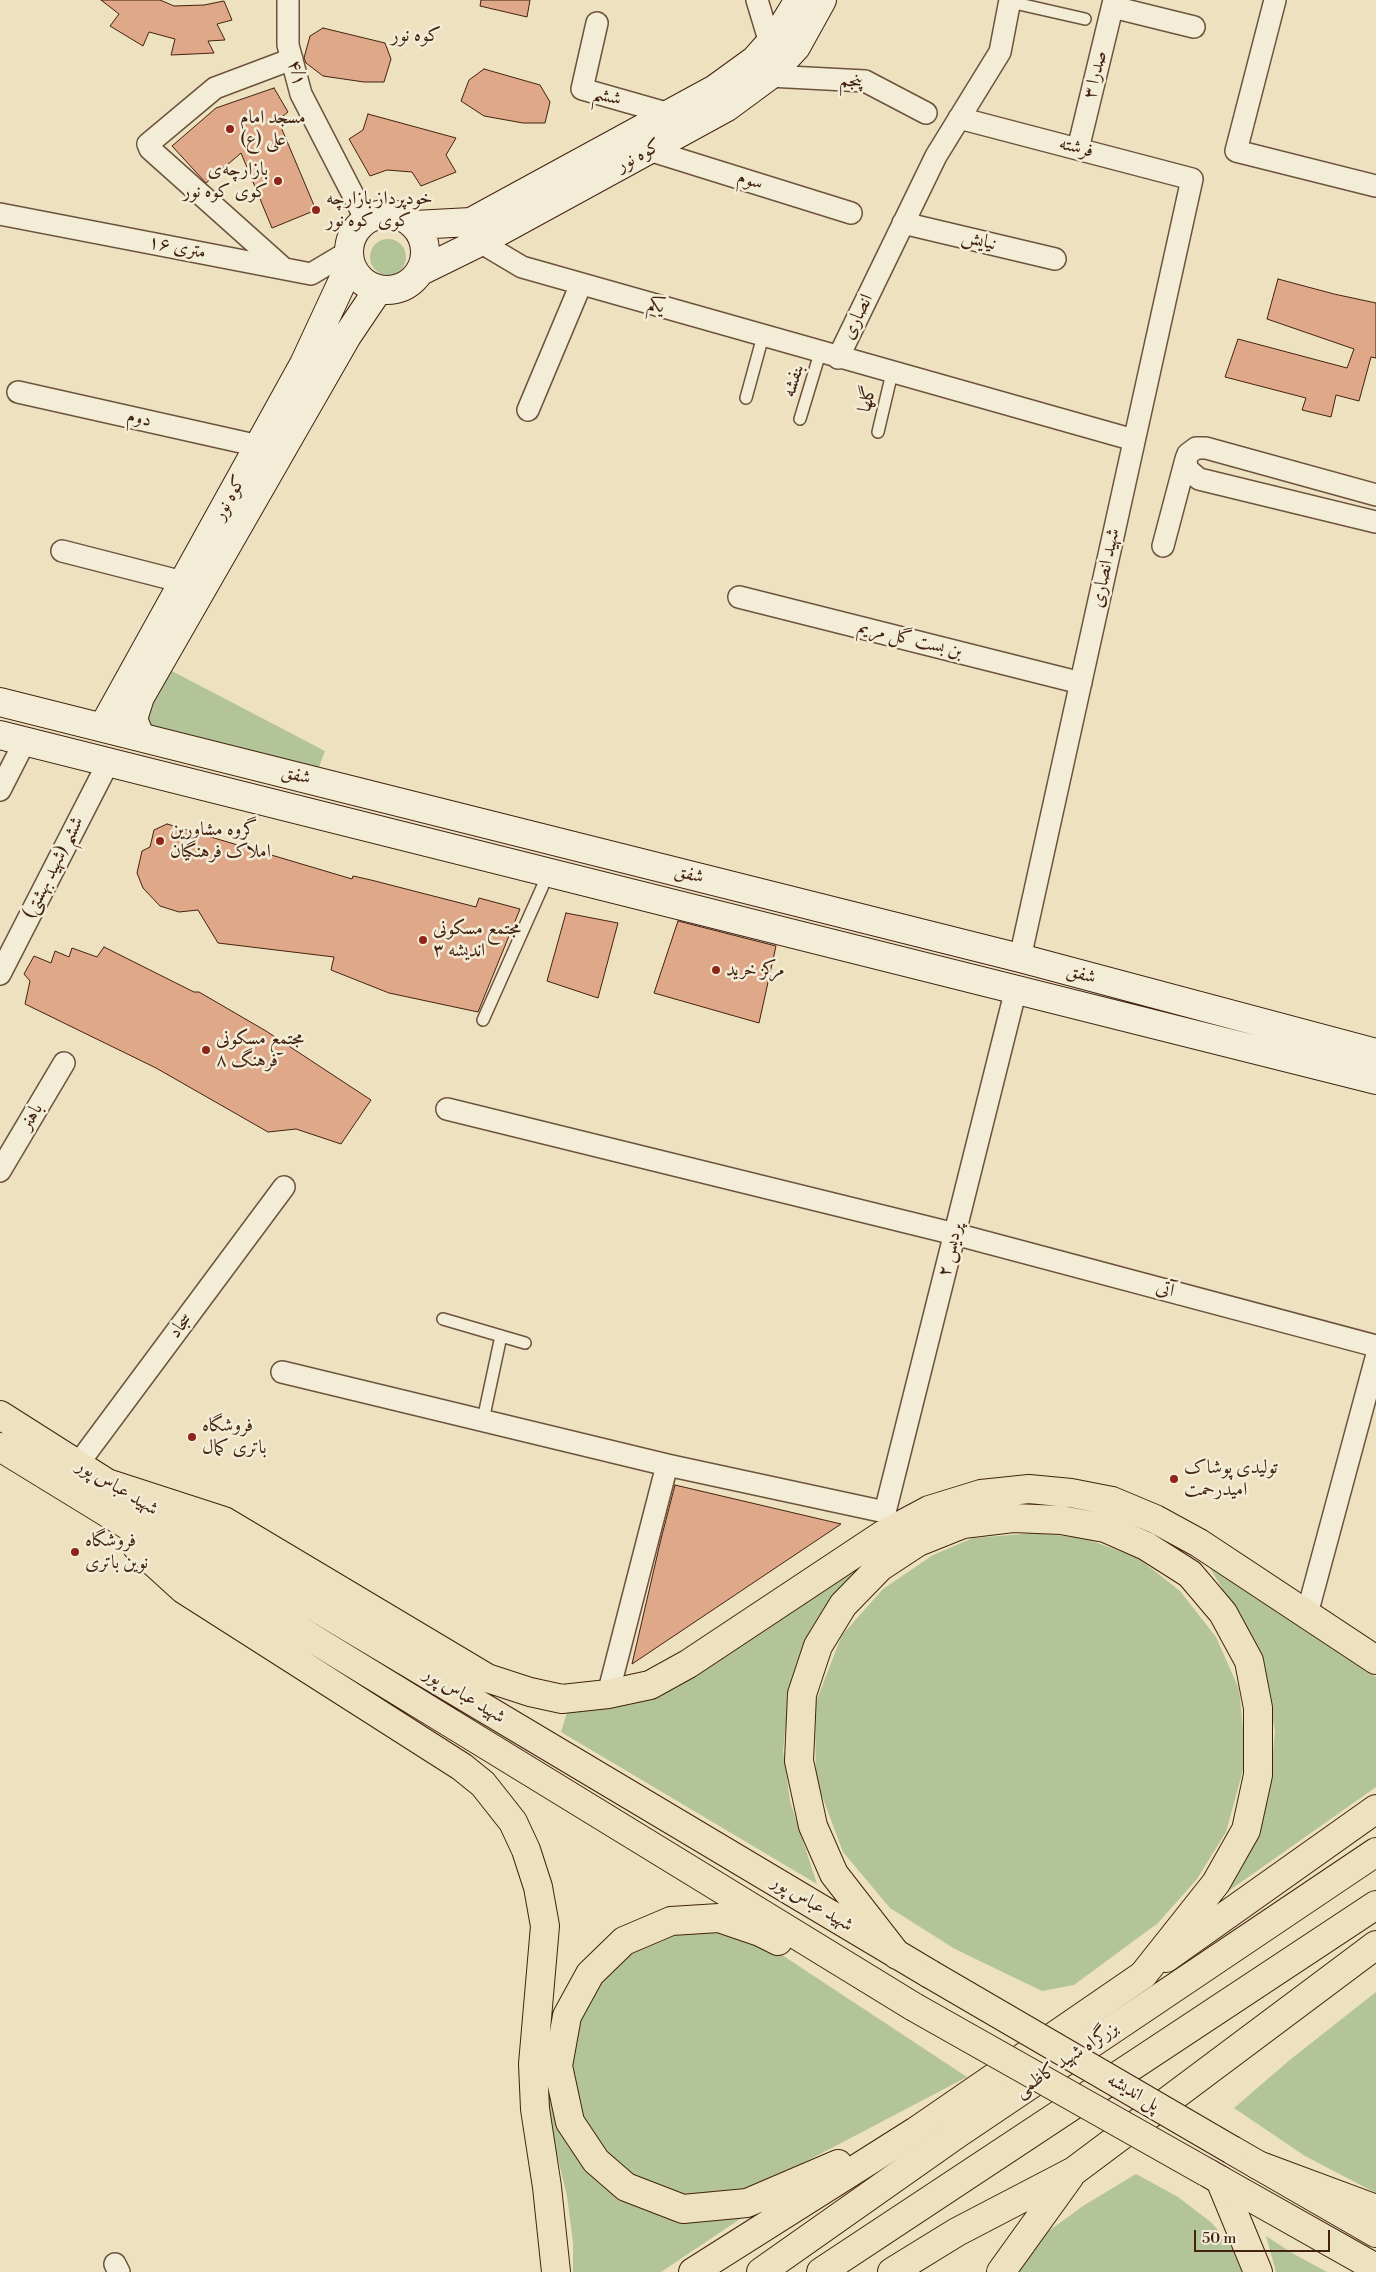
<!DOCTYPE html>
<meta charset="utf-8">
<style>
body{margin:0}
#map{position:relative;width:1376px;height:2272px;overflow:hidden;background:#ede1c0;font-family:"Libre Bodoni",serif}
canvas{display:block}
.scale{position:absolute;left:1194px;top:2230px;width:136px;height:22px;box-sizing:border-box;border:2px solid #422211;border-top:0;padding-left:6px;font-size:15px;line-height:18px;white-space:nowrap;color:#422211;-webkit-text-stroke:4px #f3ecd6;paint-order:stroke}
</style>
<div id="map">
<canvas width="1376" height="2272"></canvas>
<div class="scale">50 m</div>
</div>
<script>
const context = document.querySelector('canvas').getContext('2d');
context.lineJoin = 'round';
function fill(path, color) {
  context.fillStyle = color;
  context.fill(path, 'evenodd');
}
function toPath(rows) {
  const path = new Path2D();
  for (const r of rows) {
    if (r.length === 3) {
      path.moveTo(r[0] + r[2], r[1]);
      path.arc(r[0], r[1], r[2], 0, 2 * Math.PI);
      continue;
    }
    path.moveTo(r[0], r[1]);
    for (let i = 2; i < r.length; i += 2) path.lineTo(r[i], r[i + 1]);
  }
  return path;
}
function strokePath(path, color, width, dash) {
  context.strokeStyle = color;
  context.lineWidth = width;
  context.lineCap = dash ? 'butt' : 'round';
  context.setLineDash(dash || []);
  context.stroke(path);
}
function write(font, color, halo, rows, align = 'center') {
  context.font = font + ' "Libre Bodoni",Amiri,serif';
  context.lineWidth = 5;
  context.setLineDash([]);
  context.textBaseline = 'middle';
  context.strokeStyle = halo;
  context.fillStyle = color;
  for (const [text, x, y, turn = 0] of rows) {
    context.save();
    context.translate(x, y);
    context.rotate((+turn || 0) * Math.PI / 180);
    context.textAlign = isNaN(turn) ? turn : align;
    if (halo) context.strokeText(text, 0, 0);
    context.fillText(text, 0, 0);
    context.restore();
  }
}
fill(toPath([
 [388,257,18],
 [166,668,325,751,316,775,142,729],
 [1036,1533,1084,1538,1138,1558,1180,1591,1216,1637,1239,1689,1246,1759,1226,1832,1197,1879,1158,1923,1074,1985,1042,1991,955,1949,890,1908,843,1852,816,1780,815,1704,842,1635,883,1589,933,1555,973,1538],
 [883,1552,789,1692,783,1751,790,1801,817,1884,561,1732,568,1709,753,1632],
 [1210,1568,1376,1677,1376,1787,1220,1897,1246,1857,1268,1801,1275,1732,1264,1670,1233,1606],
 [707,1930,749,1937,779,1953,967,2077,761,2185,707,2197,663,2193,620,2170,586,2134,568,2084,571,2033,589,1988,619,1958,658,1936],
 [1376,1992,1376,2193,1305,2156,1234,2108,1291,2059],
 [546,2088,566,2133,607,2188,752,2211,661,2272,573,2272,573,2242,567,2196,552,2134],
 [1136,2174,1178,2197,1212,2223,1241,2259,1244,2272,1014,2272,1028,2246,1083,2206],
 [1266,2236,1292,2253,1327,2272,1276,2272]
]), '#b2c498');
const building = toPath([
 [101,0,160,0,174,6,204,5,224,1,232,20,217,24,225,40,208,41,214,53,171,55,175,39,149,32,143,46,110,26,119,14,101,0],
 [481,0,530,0,527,17,480,6,481,0],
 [323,28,385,43,391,59,384,82,364,82,323,76,306,63,304,58,310,36,323,28],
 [484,69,540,85,550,102,545,123,523,123,484,116,461,101,469,80,484,69],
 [274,88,288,112,278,120,316,210,272,228,241,153,206,183,172,146,216,108,274,88],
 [368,114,456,138,446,155,456,172,421,186,412,172,387,170,370,176,349,139,363,130,368,114],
 [1278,279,1334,294,1376,303,1376,358,1371,357,1359,401,1336,395,1331,417,1302,410,1306,398,1225,377,1238,339,1347,368,1354,349,1267,319,1278,279],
 [167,824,352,879,353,876,371,880,476,907,479,898,520,909,478,1012,389,993,331,970,334,957,218,943,198,910,179,912,160,906,143,888,137,873,142,851,150,847,154,830,167,824],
 [566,913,618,923,598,998,547,981,566,913],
 [678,921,776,946,759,1023,654,993,678,921],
 [104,947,194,992,199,992,266,1031,371,1100,341,1144,296,1129,268,1132,156,1068,25,1004,30,981,24,974,34,956,51,963,55,951,69,957,72,948,97,957,104,947],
 [675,1485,841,1524,632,1664,661,1539,675,1485]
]);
fill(building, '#dfa888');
strokePath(building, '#422211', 1);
const lane = toPath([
 [1010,2,1085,19],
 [746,398,763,336],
 [800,419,820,353],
 [878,432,892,373],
 [483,1020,549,872],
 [443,1319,525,1343],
 [483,1420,501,1336]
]);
const street = toPath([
 [288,0,288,45,301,94,366,220],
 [757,0,770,43],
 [1275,0,1236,151,1376,186],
 [1113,7,1194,27],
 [597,23,582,89,670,114],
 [769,76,865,81,926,113],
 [959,118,1192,179,1020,958],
 [1078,149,1114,0],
 [649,150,851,213],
 [0,214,311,274,348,252],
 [903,223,1055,259],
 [480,242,522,267,1134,440],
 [282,267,150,149,148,144,215,88,292,59],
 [838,358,936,156,1000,52,1010,0],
 [18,392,259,446],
 [528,410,581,284],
 [1376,495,1206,448,1196,448,1188,454,1186,459,1187,469,1199,479,1376,522],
 [1163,546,1186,459],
 [62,551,183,582],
 [739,597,1081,683],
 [0,790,25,741],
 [0,974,109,761],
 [447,1109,955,1234,1376,1346],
 [0,1171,64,1063],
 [282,1372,667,1465],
 [78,1464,284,1187],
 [1307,1614,1376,1358],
 [608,1694,667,1465,885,1512,1016,989],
 [115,2264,119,2272]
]);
const secondary = toPath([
 [387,252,38],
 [414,225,471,222,715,89,755,60,778,34,799,0],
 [421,271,480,242,727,107,769,76,796,47,822,0],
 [0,702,1020,958,1376,1053],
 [103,727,304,364,350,265],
 [0,735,1376,1080],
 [140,736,133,719,140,697,347,336,378,290]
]);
const primary = toPath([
 [0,1415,107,1483,930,1974],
 [0,1447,914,2007],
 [107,1483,224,1521,487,1678,530,1692,562,1699,608,1694,650,1685,688,1664,884,1534,929,1510,981,1494,1029,1489,1071,1493,1112,1501,1155,1519,1199,1543,1376,1660],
 [137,1547,183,1589,462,1767,483,1784,513,1822,526,1850,538,1887,545,1926,533,2064,535,2109,547,2187,556,2272],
 [778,1941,760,1932,719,1918,671,1921,624,1941,590,1974,567,2016,558,2066,570,2122,596,2161,626,2187,683,2209,747,2203,838,2164],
 [1166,1958,1376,1809],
 [1232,2150,1258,2165,1376,2209],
 [1208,2173,1220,2180,1258,2272],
 [693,2272,916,2131,1143,1975,1216,1883,1246,1830,1258,1775,1258,1708,1249,1661,1223,1613,1190,1574,1146,1546,1105,1528,1061,1520,1013,1518,963,1524,918,1542,880,1567,843,1605,818,1646,802,1694,799,1761,813,1826,834,1874,897,1955],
 [892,2272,957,2232,1074,2171,1376,1945],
 [1001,2272,1070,2176]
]);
const highway = toPath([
 [1258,2165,1376,2233],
 [1220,2180,1376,2268],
 [761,2272,957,2134,1376,1852],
 [821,2272,1376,1905]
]);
strokePath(lane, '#6d523d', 14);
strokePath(street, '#6d523d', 24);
strokePath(secondary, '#422211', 30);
strokePath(primary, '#422211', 30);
strokePath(highway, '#422211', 30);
strokePath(lane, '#f3ecd6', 11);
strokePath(street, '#f3ecd6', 21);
strokePath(secondary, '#f3ecd6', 28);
strokePath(primary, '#ede1c0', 28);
strokePath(highway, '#ede1c0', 28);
const primaryBridge = toPath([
 [930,1974,1232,2150],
 [914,2007,1206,2172]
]);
strokePath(primaryBridge, '#422211', 30, []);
strokePath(primaryBridge, '#ede1c0', 28);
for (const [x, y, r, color] of [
 [230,129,5,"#8f2418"],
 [278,181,5,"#8f2418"],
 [316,210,5,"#8f2418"],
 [160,841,5,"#8f2418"],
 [423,940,5,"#8f2418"],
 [716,970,5,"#8f2418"],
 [206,1050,5,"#8f2418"],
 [192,1437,5,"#8f2418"],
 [1174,1479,5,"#8f2418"],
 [75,1552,5,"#8f2418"]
]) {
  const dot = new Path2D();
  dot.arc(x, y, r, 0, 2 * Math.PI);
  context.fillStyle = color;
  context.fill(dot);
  strokePath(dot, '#f3ecd6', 2);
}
write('19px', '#422211', '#f3ecd6', [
 ["۴/۱",296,73,75],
 ["صدرا ۳",1096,75,-76],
 ["پنجم",851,82,7],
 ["ششم",607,97,15],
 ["فرشته",1076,148,15],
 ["کوه نور",639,156,-29],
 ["سوم",750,181,17],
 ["نیایش",979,241,14],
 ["۱۶ متری",177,248,11],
 ["یکم",656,306,16],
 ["انصاری",858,317,-64],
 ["بنفشه",794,381,-73],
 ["گلها",868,399,-77],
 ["دوم",139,419,13],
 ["کوه نور",230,498,-61],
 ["شهید انصاری",1106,568,-78],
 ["بن بست گل مریم",910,640,14],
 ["شفق",296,776,14],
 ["ششم (شهید بهشتی)",54,868,-63],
 ["شفق",689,875,14],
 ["شفق",1081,975,15],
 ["باهنر",32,1117,-59],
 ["پردیس ۲",951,1250,-76],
 ["آتی",1165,1290,15],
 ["سجاد",181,1326,-53],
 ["شهید عباس پور",117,1488,31],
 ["شهید عباس پور",464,1696,31],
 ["شهید عباس پور",812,1904,31],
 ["بزرگراه شهید کاظمی",1067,2060,-34],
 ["پل اندیشه",1133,2093,30]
]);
write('19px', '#422211', '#f3ecd6', [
 ["مسجد امام",240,118],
 ["علی (ع)",240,140],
 ["بازارچه‌ی",268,170,"right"],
 ["کوی کوه نور",268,192,"right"],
 ["خودپرداز بازارچه",326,199],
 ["کوی کوه نور",326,221],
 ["گروه مشاورین",170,830],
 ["املاک فرهنگیان",170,852],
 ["مجتمع مسکونی",433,929],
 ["اندیشه ۳",433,951],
 ["مرکز خرید",726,970],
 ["مجتمع مسکونی",216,1039],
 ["فرهنگ ۸",216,1061],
 ["فروشگاه",202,1426],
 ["باتری کمال",202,1448],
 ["تولیدی پوشاک",1184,1468],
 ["امیدرحمت",1184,1490],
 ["فروشگاه",85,1541],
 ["نوین باتری",85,1563]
], 'left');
write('20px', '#422211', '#f3ecd6', [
 ["کوه نور",416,36]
]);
</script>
